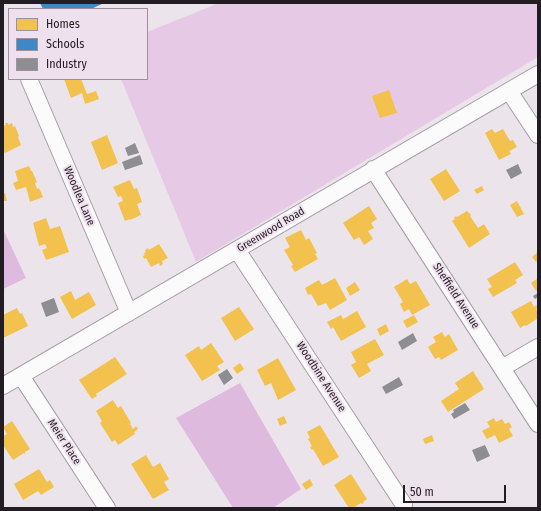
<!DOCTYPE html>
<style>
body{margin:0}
#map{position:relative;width:541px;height:511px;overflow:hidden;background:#ece4eb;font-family:"Fira Sans Condensed",sans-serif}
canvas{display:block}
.frame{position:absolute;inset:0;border:4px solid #221d22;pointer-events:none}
.legend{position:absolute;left:8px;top:8px;width:140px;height:72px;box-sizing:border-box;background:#efe0ee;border:1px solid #9d929c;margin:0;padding:5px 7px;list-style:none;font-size:12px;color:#221d22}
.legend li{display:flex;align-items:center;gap:8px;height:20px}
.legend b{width:20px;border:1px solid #9d929c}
.scale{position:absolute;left:403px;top:485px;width:103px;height:18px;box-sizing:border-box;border:2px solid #221d22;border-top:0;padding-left:5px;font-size:12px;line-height:14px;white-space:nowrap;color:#221d22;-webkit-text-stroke:3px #efe0ee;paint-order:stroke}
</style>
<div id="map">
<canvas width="541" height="511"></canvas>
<div class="frame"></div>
<ul class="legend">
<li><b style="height:11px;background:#f2c14e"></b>Homes</li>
<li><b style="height:11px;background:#3f88c5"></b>Schools</li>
<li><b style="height:11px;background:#8d8d92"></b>Industry</li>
</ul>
<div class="scale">50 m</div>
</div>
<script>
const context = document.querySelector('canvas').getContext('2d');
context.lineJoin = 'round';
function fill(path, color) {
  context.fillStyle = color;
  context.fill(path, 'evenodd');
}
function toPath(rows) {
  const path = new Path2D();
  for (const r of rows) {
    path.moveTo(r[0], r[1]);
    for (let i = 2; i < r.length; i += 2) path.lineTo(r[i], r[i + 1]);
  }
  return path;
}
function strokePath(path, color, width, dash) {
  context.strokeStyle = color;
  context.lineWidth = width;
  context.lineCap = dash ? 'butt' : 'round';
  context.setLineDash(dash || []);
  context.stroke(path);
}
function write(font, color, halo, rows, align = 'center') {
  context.font = font + ' "Fira Sans Condensed",sans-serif';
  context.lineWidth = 4;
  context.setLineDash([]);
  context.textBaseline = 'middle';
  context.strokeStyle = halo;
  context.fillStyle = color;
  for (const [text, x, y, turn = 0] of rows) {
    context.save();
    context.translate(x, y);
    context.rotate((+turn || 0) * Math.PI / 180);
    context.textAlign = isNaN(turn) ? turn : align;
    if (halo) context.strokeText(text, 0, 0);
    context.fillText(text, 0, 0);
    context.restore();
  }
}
fill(toPath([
 [219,3,538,3,538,57,196,262,121,79,147,79,147,32]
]), '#e6cae5');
fill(toPath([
 [3,229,26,278,3,289],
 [240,383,301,489,273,508,233,508,176,418]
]), '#dfbadf');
fill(toPath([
 [64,79,81,79,87,94,96,91,99,99,85,104,82,93,71,98],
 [389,90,397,113,380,118,372,96],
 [5,123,8,123,8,125,12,123,13,127,15,126,19,136,18,137,21,145,5,153,3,150,3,126,6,125],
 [492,129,495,133,503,129,510,141,513,140,517,147,509,151,511,154,499,160,485,133],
 [107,135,118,163,102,170,91,142],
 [29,166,31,171,32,171,37,182,35,183,37,189,39,188,43,197,30,202,26,187,16,190,13,183,18,181,15,171],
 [446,169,460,191,444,201,430,179],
 [130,180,134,189,137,188,142,202,137,204,141,215,130,220,130,219,125,221,118,203,123,201,121,196,118,197,113,187],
 [482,186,484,190,477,194,474,190],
 [5,193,7,201,3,201,3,194],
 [517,201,524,214,517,217,510,205],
 [369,206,377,219,371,223,374,228,368,231,373,239,364,245,359,237,354,240,343,223],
 [467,211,471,215,470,216,478,228,484,224,490,234,469,248,452,221,455,219,454,218,456,216,457,217],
 [46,218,50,229,60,226,69,252,46,260,42,250,47,248,45,244,39,246,33,223],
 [301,230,306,240,309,238,317,253,315,254,318,259,295,272,291,266,293,265,284,250,290,247,285,238],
 [159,244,168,258,162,261,163,264,160,266,159,263,151,267,146,258,144,259,143,256,145,255,144,253,146,252,145,250,148,248,149,250],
 [538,252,538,260,536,262,532,257],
 [515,262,523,275,515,280,517,283,493,297,488,289,492,287,487,279],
 [335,278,347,300,330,310,326,303,318,306,311,294,308,295,305,288,319,280,322,285],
 [538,278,538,289,536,291,531,283],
 [407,279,410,284,416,281,430,305,412,315,409,309,404,312,400,304,403,302,394,287],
 [355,282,360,290,350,296,346,288],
 [71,291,75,300,89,292,96,305,72,319,60,297],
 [531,301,534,307,536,305,538,308,536,309,538,312,538,318,526,326,525,325,520,328,511,312],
 [239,307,254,329,235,341,221,318],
 [17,308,20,314,22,313,28,326,3,338,3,315],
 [357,311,366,327,341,341,333,327,331,329,327,322,341,315,343,319],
 [414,315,418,322,407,328,403,321],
 [386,324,389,331,380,336,377,329],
 [442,332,445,337,449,334,458,350,441,360,439,357,435,359,428,347,436,342,433,337],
 [375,339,384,355,367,364,371,371,359,378,351,365,356,362,351,352],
 [211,343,224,362,217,366,220,370,202,381,185,355,199,346,201,350],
 [115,357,127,374,96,394,97,396,92,399,79,380],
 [278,358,296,390,278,400,271,383,265,386,257,370],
 [240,363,244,369,237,374,233,368],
 [473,371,484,389,448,412,441,401,459,389,455,383],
 [113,400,118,408,121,406,131,423,130,424,133,429,136,426,138,429,134,432,135,434,118,445,115,440,112,442,100,423,102,421,96,411],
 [284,416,287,423,280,426,277,419],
 [494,418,496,422,502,419,505,424,509,422,512,427,509,429,513,436,499,443,495,435,487,439,482,431,490,427,487,422],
 [12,421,30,449,25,452,25,454,24,453,13,460,3,445,3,436,7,434,3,427],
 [320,425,339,457,323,466,313,449,312,450,310,447,312,446,308,439,310,438,307,432],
 [432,435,434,441,425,444,423,439],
 [146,455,153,467,160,463,169,479,164,482,169,490,153,499,131,464],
 [39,469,47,482,50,480,54,487,41,495,38,491,23,500,14,484],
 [351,474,367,499,363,502,364,503,362,504,361,503,353,508,349,508,334,485],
 [310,479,313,485,306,490,302,484]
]), '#f2c14e');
fill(toPath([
 [40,3,104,3,91,9,43,9]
]), '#3f88c5');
fill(toPath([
 [135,143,139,153,128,156,125,148],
 [140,155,143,164,125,170,122,162],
 [518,164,522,173,511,179,506,170],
 [538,293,538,297,535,299,533,296],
 [54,298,59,312,46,317,41,303],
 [413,333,417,341,402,350,398,342],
 [227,369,233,378,224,385,218,375],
 [399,377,403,385,386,394,382,387],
 [465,403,470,410,454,419,451,414,454,412,453,410],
 [485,445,490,456,477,462,472,450]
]), '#8d8d92');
const minor = toPath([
 [29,79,129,313],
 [509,91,538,135],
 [373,169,538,424],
 [237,250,404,505],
 [502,368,538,347],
 [21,376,107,508],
 [3,386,538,74]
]);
strokePath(minor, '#a49ea4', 18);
strokePath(minor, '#fcfbfc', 16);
write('11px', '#221d22', '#efe0ee', [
 ["Woodlea Lane",79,196,67],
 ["Greenwood Road",271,230,-31],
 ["Sheffield Avenue",456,296,57],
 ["Woodbine Avenue",321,377,57],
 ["Meier Place",64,442,57]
]);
</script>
